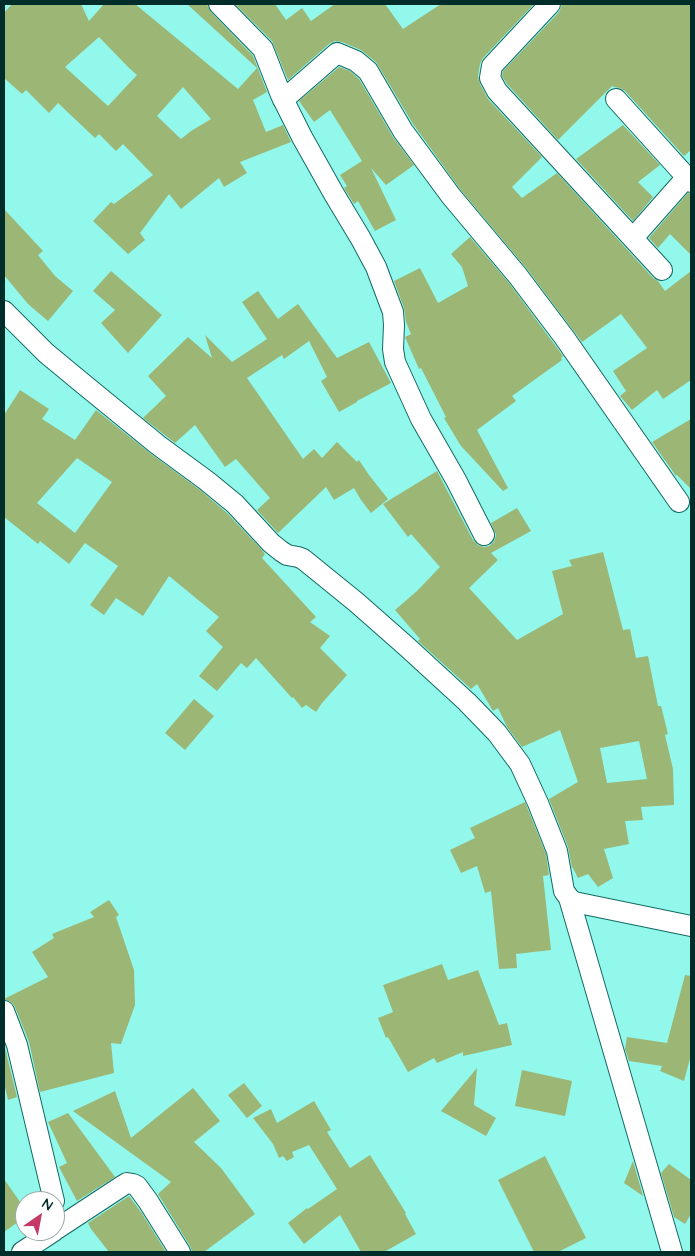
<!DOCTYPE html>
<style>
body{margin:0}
#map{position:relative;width:695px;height:1256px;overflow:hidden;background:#92f8ec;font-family:Quicksand,sans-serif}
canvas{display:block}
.frame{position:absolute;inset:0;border:5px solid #002d29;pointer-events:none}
.north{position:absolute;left:15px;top:1191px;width:50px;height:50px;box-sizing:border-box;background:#fff;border:1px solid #99aba9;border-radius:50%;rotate:33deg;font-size:14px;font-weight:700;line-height:20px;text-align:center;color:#002d29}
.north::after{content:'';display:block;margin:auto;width:18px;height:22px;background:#c63865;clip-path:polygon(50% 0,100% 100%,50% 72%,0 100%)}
</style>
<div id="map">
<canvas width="695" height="1256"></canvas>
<div class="frame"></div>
<div class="north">N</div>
</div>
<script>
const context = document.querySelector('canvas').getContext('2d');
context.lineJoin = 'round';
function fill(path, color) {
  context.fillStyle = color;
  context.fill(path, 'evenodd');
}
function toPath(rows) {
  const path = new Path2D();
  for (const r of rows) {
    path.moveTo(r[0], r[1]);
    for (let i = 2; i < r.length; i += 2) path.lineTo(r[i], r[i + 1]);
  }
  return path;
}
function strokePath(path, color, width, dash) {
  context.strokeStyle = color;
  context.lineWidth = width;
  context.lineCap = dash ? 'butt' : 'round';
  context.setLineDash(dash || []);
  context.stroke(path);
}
fill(toPath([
 [12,4,81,4,89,21,104,4,135,4,238,89,257,68,187,4,207,4,208,7,211,12,253,56,267,92,253,100,266,132,283,125,291,142,240,162,247,173,224,187,219,178,181,209,169,194,140,233,145,240,128,254,93,221,111,202,114,204,153,175,123,144,116,151,99,134,95,138,58,103,49,113,26,90,22,94,4,78,4,13],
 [99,37,129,68,137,75,108,106,65,67],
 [183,87,211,119,191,131,181,139,157,116],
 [235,4,275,4,286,20,302,8,311,21,335,4,385,4,403,29,441,4,534,4,483,58,480,64,478,76,480,84,488,99,542,157,512,187,522,198,557,173,653,278,658,281,665,291,691,271,691,380,663,399,657,390,632,410,620,396,626,391,613,371,647,348,621,314,582,342,527,269,460,189,413,124,376,62,361,50,342,42,335,41,329,44,288,80,272,41],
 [562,4,691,4,691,150,684,156,625,91,620,88,614,87,612,86,558,140,507,84,502,76,503,71,559,12,561,7],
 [339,67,350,71,359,79,393,137,414,165,386,185,371,168,396,220,375,231,358,201,354,204,344,188,347,186,340,175,362,161,330,110,314,122,299,101],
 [623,125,660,165,638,182,653,197,633,221,576,159],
 [688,193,691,194,691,255,670,234,658,248,649,238],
 [4,209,43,251,38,255,55,276,73,291,48,321,28,304,4,275],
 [470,237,509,283,563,356,561,358,562,360,512,396,516,401,477,430,508,488,503,491,461,446,444,418,446,417,421,368,419,369,405,337,411,334,406,322,404,308,394,281,420,268,438,303,468,286,462,267,451,254],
 [111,271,162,315,128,353,101,323,115,310,93,291],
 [258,291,278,319,298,304,337,358,369,342,391,383,357,401,357,402,339,412,321,381,327,377,309,341,284,359,282,355,247,378,303,459,314,449,322,458,337,442,357,462,359,460,369,475,388,499,371,513,361,500,354,488,334,500,326,487,278,533,257,510,270,498,236,459,225,467,195,425,175,443,143,418,166,396,148,376,188,337,212,358,205,335,232,362,267,339,242,302],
 [20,390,49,409,42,419,75,440,96,410,151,454,200,490,227,513,261,549,265,554,262,558,316,617,310,622,330,636,320,648,347,675,322,703,316,712,306,705,302,708,293,697,292,698,256,658,247,668,241,663,217,691,199,676,223,647,206,631,219,617,169,576,143,616,116,598,104,615,90,605,118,566,85,543,69,564,40,541,38,544,4,517,4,415],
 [77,458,112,482,75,533,37,503],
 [691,419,691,489,677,475,676,476,652,442],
 [437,471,473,540,478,545,484,547,489,546,494,542,496,535,491,523,517,508,531,531,491,553,498,560,469,588,517,640,563,614,552,571,572,566,569,560,603,552,623,630,630,629,636,658,648,656,658,706,661,706,668,734,665,735,673,769,674,805,641,807,643,820,625,821,629,844,604,849,613,878,598,887,588,874,578,878,573,868,572,868,568,847,549,799,578,782,560,730,522,747,507,727,498,708,493,711,477,684,471,689,418,641,420,639,395,610,417,591,440,567,411,534,408,537,383,504],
 [639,741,647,779,607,783,600,748],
 [194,699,214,716,185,750,165,733],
 [525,802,546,854,549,875,543,876,551,950,516,954,517,968,499,969,491,891,485,893,477,866,461,873,450,850,475,838,470,828],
 [109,900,119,915,116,917,134,970,135,1005,121,1044,111,1043,114,1073,40,1092,29,1042,15,1007,11,1002,4,999,48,977,32,952,54,938,52,934,94,917,90,912],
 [442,964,448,980,478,970,499,1025,507,1023,512,1045,463,1056,463,1052,437,1063,434,1058,408,1072,388,1037,386,1038,378,1018,393,1012,383,985],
 [685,975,691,976,691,1055,684,1081,660,1071,662,1066,629,1061,625,1049,627,1037,667,1043],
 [4,1044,17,1097,8,1100,4,1083],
 [477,1068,474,1105,496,1118,486,1136,441,1111],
 [522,1070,572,1081,565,1116,515,1106],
 [244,1083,262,1106,247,1118,228,1095],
 [193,1088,220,1121,194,1142,221,1168,255,1214,204,1252,192,1252,190,1246,158,1194,171,1182,73,1111,115,1091,131,1138],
 [314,1101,331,1130,327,1132,350,1168,370,1155,406,1213,405,1214,416,1234,384,1252,361,1252,340,1215,304,1244,288,1223,307,1208,308,1209,337,1189,309,1145,292,1152,294,1157,287,1161,283,1156,279,1158,273,1144,253,1118,271,1109,277,1123],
 [68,1113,115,1177,77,1201,59,1167,67,1163,48,1122],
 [545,1156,586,1238,558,1252,534,1252,498,1180],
 [633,1161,643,1196,624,1183],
 [669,1164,691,1180,691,1214,685,1224,674,1217,661,1173],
 [4,1179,25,1209,25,1217,4,1232],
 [129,1196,141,1212,166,1252,109,1252,91,1229,88,1223]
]), '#9cb675');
const street = toPath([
 [219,4,263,49,281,95,302,137,334,194,361,239,376,267,393,312,394,325,393,349,395,362,421,419,456,480,484,535],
 [550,4,492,66,490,78,497,91,662,270],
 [616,99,691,182],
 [283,100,337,53,356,61,368,71,403,131,451,196,518,276,564,337,679,502],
 [633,238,686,178],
 [4,311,46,353,81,382,158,445,207,481,235,504,271,543,281,551,287,555,298,557,303,559,356,602,406,646,467,702,497,733,520,764,538,803,557,851,564,891,569,898,672,1252],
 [569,898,574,902,691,926],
 [4,1011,17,1045,54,1201],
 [55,1230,122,1186,127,1183,133,1184,137,1186,148,1201,180,1252],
 [22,1252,54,1231]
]);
strokePath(street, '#136a63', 22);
strokePath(street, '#fff', 20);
</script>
